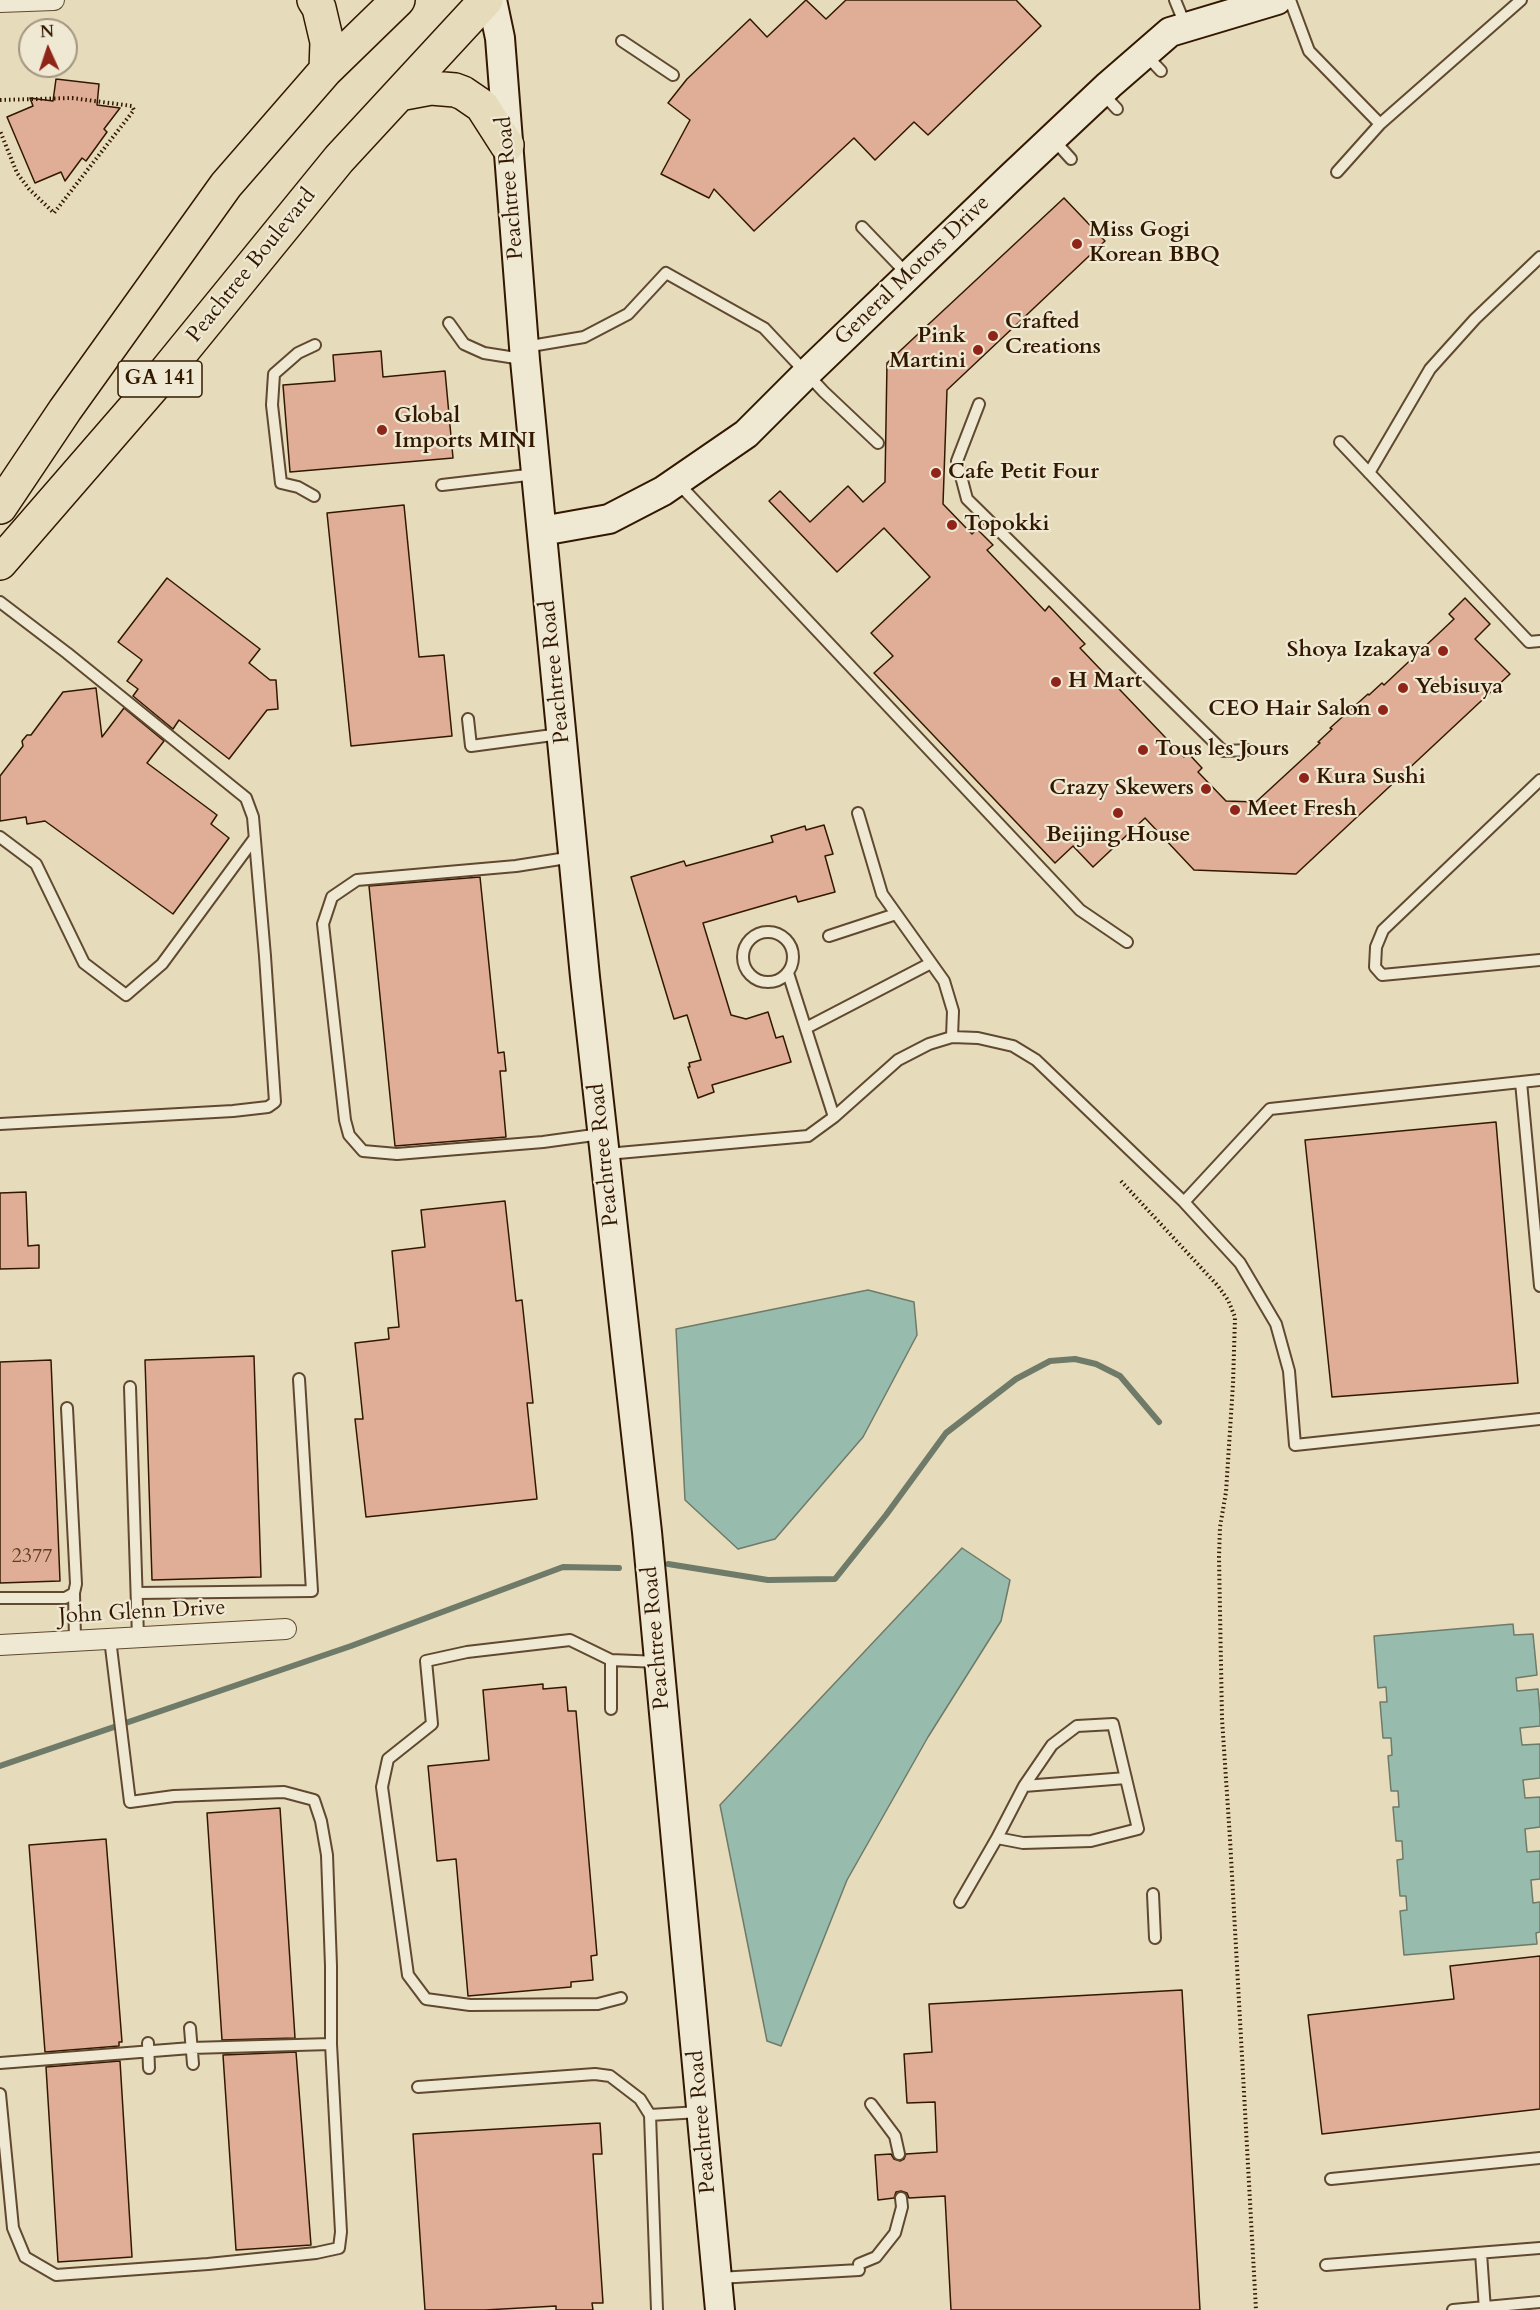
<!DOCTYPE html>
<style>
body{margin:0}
#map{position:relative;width:1540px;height:2310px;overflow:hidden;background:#e6dcbc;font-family:Cardo,serif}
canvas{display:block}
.north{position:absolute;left:18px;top:18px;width:60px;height:60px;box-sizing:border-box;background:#efe8d3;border:2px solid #a4957f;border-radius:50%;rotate:357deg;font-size:16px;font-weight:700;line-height:24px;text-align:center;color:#331800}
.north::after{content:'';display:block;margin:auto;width:21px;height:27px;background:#8f2418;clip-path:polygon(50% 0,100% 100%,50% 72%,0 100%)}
</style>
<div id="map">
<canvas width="1540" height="2310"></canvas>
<div class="north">N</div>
</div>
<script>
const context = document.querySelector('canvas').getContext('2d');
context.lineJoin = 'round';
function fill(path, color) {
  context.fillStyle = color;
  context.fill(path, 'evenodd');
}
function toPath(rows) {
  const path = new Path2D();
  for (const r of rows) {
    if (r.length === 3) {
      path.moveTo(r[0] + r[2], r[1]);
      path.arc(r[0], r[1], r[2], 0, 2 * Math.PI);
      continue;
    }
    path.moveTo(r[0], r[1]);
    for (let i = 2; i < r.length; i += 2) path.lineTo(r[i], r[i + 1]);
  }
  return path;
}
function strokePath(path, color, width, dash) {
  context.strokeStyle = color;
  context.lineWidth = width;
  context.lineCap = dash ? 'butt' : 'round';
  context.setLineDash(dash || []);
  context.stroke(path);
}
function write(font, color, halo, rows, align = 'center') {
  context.font = font + ' Cardo,serif';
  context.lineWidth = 4.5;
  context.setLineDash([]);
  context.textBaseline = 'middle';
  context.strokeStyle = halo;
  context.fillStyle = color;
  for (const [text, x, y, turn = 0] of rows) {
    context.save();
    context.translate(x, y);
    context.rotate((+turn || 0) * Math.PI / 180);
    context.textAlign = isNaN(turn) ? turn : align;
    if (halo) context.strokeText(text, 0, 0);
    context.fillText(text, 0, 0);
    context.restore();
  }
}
const water = toPath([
 [868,1290,914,1302,917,1335,863,1437,775,1539,738,1549,685,1500,676,1329,868,1290],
 [962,1548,1010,1580,1001,1621,928,1737,847,1880,781,2046,767,2041,720,1805,962,1548],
 [1513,1624,1514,1635,1533,1634,1537,1675,1516,1678,1517,1691,1538,1689,1540,1714,1540,1726,1520,1728,1522,1745,1540,1744,1540,1778,1523,1780,1525,1798,1540,1797,1540,1827,1525,1829,1527,1852,1540,1851,1540,1879,1531,1880,1533,1903,1540,1902,1540,1932,1536,1933,1537,1944,1404,1955,1400,1911,1407,1910,1406,1896,1400,1896,1397,1860,1403,1859,1402,1841,1396,1841,1393,1807,1399,1807,1398,1791,1391,1791,1388,1756,1392,1755,1391,1738,1383,1738,1380,1702,1387,1702,1386,1687,1378,1688,1374,1636,1513,1624]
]);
fill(water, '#97bcad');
strokePath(water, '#6f7a68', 1.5);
strokePath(toPath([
 [668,1564,768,1580,835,1579,886,1515,946,1433,1016,1379,1050,1361,1075,1359,1096,1364,1120,1376,1159,1422],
 [0,1766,351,1646,563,1567,619,1568]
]), '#6f7a68', 6);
const building = toPath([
 [806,0,826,19,846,0,1016,0,1041,26,928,135,914,122,875,160,854,138,754,231,714,189,709,198,661,174,690,120,668,103,687,79,750,19,767,37,806,0],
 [56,79,99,84,97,105,120,108,104,129,107,132,86,161,82,158,65,181,61,172,35,183,7,117,33,106,30,98,53,101,56,79],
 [1064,198,1105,241,947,390,943,504,972,534,977,529,993,545,987,550,1045,611,1049,606,1085,644,1080,648,1184,757,1188,753,1202,768,1198,772,1226,801,1256,802,1320,743,1318,742,1332,729,1330,728,1368,694,1369,695,1382,683,1384,685,1454,619,1449,614,1465,598,1490,624,1475,639,1510,674,1296,874,1194,870,1145,818,1093,867,1073,846,1055,863,874,673,893,656,871,633,930,577,884,528,837,572,769,501,780,491,810,522,848,486,863,502,885,482,887,363,1064,198],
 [381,351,383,377,445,371,453,458,290,472,283,385,335,381,333,355,381,351],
 [404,505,419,657,444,655,452,736,351,746,327,513,404,505],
 [167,578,260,649,249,663,270,680,276,680,278,709,267,710,229,759,179,720,173,729,133,696,138,689,127,681,142,660,118,642,167,578],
 [96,688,102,737,124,708,164,741,147,763,217,815,211,824,229,838,173,914,45,821,27,824,26,817,0,821,0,776,23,746,22,741,27,735,31,735,63,692,96,688],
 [824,825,833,854,825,856,835,892,798,902,796,896,703,923,731,1015,746,1019,768,1012,776,1038,783,1036,791,1062,712,1085,714,1092,698,1098,688,1067,690,1067,689,1063,701,1060,687,1015,674,1019,631,877,684,861,686,866,773,842,771,836,805,826,806,830,824,825],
 [480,877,498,1053,504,1052,506,1071,500,1071,506,1137,395,1146,369,886,480,877],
 [1496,1122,1518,1383,1332,1397,1305,1140,1496,1122],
 [26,1192,28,1246,39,1245,39,1268,0,1269,0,1193,26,1192],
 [505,1201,516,1301,522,1300,533,1403,527,1403,537,1499,366,1517,355,1419,363,1419,355,1343,389,1339,388,1328,399,1327,392,1251,425,1247,421,1210,505,1201],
 [254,1356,261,1577,152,1580,145,1360,254,1356],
 [51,1360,60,1581,0,1583,0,1362,51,1360],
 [543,1684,543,1689,566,1687,568,1711,576,1711,597,1955,591,1956,593,1980,571,1982,571,1987,468,1996,456,1859,437,1861,428,1766,489,1760,483,1690,543,1684],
 [280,1808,295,2038,222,2040,207,1813,280,1808],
 [106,1839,122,2042,119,2042,119,2046,45,2052,29,1845,106,1839],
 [1540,1956,1540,2109,1322,2134,1308,2015,1454,1999,1450,1966,1540,1956],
 [1182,1990,1200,2310,951,2310,945,2196,909,2198,907,2193,901,2191,896,2192,894,2198,878,2200,875,2155,891,2154,894,2159,900,2161,904,2159,906,2154,937,2152,935,2102,907,2103,904,2054,932,2052,929,2004,1182,1990],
 [296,2052,311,2245,236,2250,223,2055,296,2052],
 [120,2061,132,2257,58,2262,46,2067,120,2061],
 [600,2123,602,2154,593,2154,603,2303,592,2303,593,2310,556,2310,556,2306,485,2310,425,2310,413,2134,600,2123]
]);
fill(building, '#e0ae96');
strokePath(building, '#331800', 1.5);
const lane = toPath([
 [1175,0,1186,27],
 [1290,0,1309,51,1380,124],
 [622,41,673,75],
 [1145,54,1161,71],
 [1103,94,1117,109],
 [1053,139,1071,159],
 [1337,172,1380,124,1521,0],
 [862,227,908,275],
 [449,323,464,344,484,353,522,359],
 [525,347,584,337,628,314,666,273,764,328,824,392,878,443],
 [979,404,957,461,967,499,1223,751,1251,750],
 [1340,442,1529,642,1540,641],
 [1369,473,1430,369,1475,319,1540,257],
 [677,482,1080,910,1127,942],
 [442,485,536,474],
 [314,496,298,487,281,483,272,405,274,374,298,353,315,345],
 [0,602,67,653,246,798,253,817,265,956,275,1102,268,1107,233,1111,0,1124],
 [468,719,471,746,560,734],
 [1540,780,1383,930,1376,947,1375,967,1382,975,1540,960],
 [858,813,882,894,944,981,953,1011,952,1037],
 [0,837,36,864,84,963,126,995,162,964,254,839],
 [573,857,516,866,357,880,332,897,323,924,345,1120,349,1135,363,1151,397,1154,543,1142,601,1134],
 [768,957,25],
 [829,936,896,914],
 [788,973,834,1117],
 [806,1028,931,963],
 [1521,1082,1540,1286],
 [607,1154,808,1136,834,1117,898,1060,929,1044,952,1037,978,1038,1013,1046,1036,1060,1184,1202,1270,1109,1540,1080],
 [1184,1202,1240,1263,1276,1324,1289,1371,1295,1445,1540,1419],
 [130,1387,138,1637],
 [67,1408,76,1584,74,1593,75,1640],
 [137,1593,312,1591,299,1379],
 [0,1598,65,1598,74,1593],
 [110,1639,130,1802,174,1796,284,1792,314,1800,321,1821,327,1855,331,1966,331,2044],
 [611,1660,570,1640,467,1652,426,1661,432,1724,388,1759,382,1787,408,1975,426,1999,470,2005,598,2004,621,1998],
 [611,1709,611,1660,659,1662],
 [1024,1786,1126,1778],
 [1153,1894,1155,1938],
 [960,1902,997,1838,1023,1843,1091,1841,1138,1829,1113,1724,1077,1726,1052,1745,1024,1786,997,1838],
 [190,2028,193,2064],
 [148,2043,149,2068],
 [0,2063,191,2048,331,2044,341,2232,339,2248,316,2253,208,2264,56,2275,25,2257,13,2228,0,2094],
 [418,2087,595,2074,610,2076,640,2099,650,2115,657,2310],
 [871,2104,895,2136,899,2154],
 [650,2115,699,2112],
 [1331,2179,1540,2158],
 [1481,2253,1485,2310],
 [859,2264,876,2257,895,2233,902,2207,901,2198],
 [1326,2265,1540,2248],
 [718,2278,859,2270],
 [1453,2310,1540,2302]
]);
const street = toPath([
 [0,2,54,0],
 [0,1645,286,1629]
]);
const secondary = toPath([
 [492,0,500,38,525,360,585,977,647,1532,720,2310],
 [542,531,609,519,663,491,746,434,807,373,1008,180,1109,85,1170,32,1277,0]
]);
const highway = toPath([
 [314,0,319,8,327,42,326,70],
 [399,94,431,88,455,90,463,93,482,106,507,145],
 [0,507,65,410,226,185,326,70,398,0],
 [0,563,163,375,339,159,486,0]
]);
strokePath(lane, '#60492f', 14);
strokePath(street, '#60492f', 22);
strokePath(secondary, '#331800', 32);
strokePath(highway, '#331800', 36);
strokePath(toPath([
 [0,100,72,98,132,106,134,110,54,213,29,189,17,173,0,131],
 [1121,1181,1218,1286,1228,1300,1235,1317,1233,1384,1226,1492,1220,1527,1219,1557,1222,1719,1230,1839,1256,2310]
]), '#331800', 4, [1.5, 3]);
strokePath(lane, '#efe8d3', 10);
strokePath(street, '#efe8d3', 20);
strokePath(secondary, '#efe8d3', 28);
strokePath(highway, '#e6dcbc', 33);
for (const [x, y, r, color] of [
 [1077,244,6,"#8f2418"],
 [993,336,6,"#8f2418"],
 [978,350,6,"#8f2418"],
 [382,430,6,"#8f2418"],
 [936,473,6,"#8f2418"],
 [952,525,6,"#8f2418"],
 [1443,651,6,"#8f2418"],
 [1056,682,6,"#8f2418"],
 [1403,688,6,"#8f2418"],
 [1383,710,6,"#8f2418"],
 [1143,750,6,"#8f2418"],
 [1304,778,6,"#8f2418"],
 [1206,789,6,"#8f2418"],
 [1235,810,6,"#8f2418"],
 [1118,813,6,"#8f2418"]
]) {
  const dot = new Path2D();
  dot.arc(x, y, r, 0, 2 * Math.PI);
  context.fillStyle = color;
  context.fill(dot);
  strokePath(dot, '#efe8d3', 2);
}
write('20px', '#5e3e26', null, [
 ["2377",32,1557]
]);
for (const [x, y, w] of [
 [160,379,84]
]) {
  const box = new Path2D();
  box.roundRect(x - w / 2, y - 18, w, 36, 4.5);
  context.fillStyle = '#efe8d3';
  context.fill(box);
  strokePath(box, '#331800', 1.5);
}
write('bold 21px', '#331800', null, [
 ["GA 141",160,379]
]);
write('22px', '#331800', '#efe8d3', [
 ["Peachtree Road",511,188,-95],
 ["Peachtree Boulevard",252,266,-51],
 ["General Motors Drive",913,271,-44],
 ["Peachtree Road",556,672,-96],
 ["Peachtree Road",605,1155,-96],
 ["John Glenn Drive",142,1613,-3],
 ["Peachtree Road",657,1638,-95],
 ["Peachtree Road",703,2122,-95]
]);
write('bold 22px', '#331800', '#efe8d3', [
 ["Miss Gogi",1089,231],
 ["Korean BBQ",1089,256],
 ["Crafted",1005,323],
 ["Creations",1005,348],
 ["Pink",966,337,"right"],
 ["Martini",966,362,"right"],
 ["Global",394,417],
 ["Imports MINI",394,442],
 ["Cafe Petit Four",948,473],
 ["Topokki",964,525],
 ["Shoya Izakaya",1431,651,"right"],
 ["H Mart",1068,682],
 ["Yebisuya",1415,688],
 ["CEO Hair Salon",1371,710,"right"],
 ["Tous les Jours",1155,750],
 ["Kura Sushi",1316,778],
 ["Crazy Skewers",1194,789,"right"],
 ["Meet Fresh",1247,810],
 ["Beijing House",1118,836,"center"]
], 'left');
</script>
